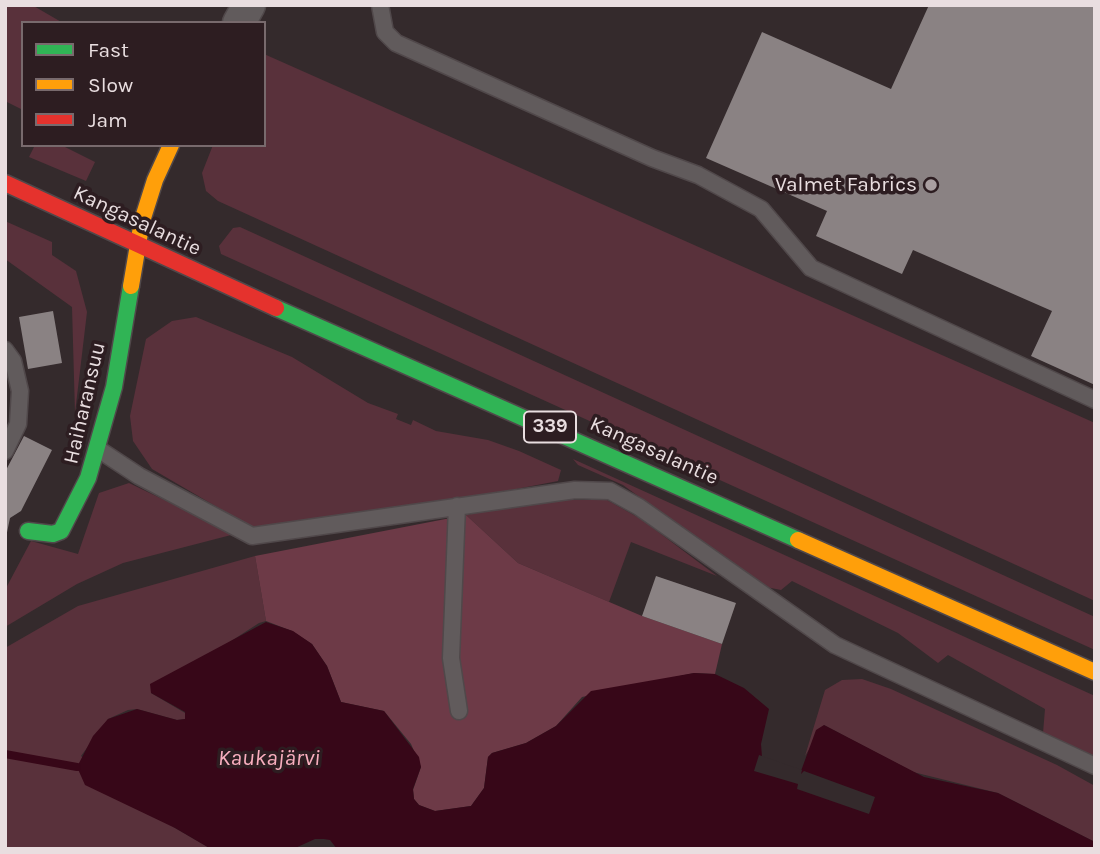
<!DOCTYPE html>
<meta charset="utf-8">
<style>
body{margin:0}
#map{position:relative;width:1100px;height:854px;overflow:hidden;background:#342a2c;font-family:Karla,sans-serif}
canvas{display:block}
.frame{position:absolute;inset:0;border:7px solid #e9dee0;pointer-events:none}
.legend{position:absolute;left:21px;top:21px;width:245px;height:126px;box-sizing:border-box;background:#2d1d21;border:2px solid #786a6d;margin:0;padding:9px 12px;list-style:none;font-size:21px;color:#e9dee0}
.legend li{display:flex;align-items:center;gap:14px;height:35px}
.legend b{width:35px;border:2px solid #786a6d}
</style>
<div id="map">
<canvas width="1100" height="854"></canvas>
<div class="frame"></div>
<ul class="legend">
<li><b style="height:9px;background:#30b455"></b>Fast</li>
<li><b style="height:9px;background:#ff9f0a"></b>Slow</li>
<li><b style="height:9px;background:#e5322d"></b>Jam</li>
</ul>
</div>
<script>
const context = document.querySelector('canvas').getContext('2d');
context.lineJoin = 'round';
function fill(path, color) {
  context.fillStyle = color;
  context.fill(path, 'evenodd');
}
function toPath(rows) {
  const path = new Path2D();
  for (const r of rows) {
    path.moveTo(r[0], r[1]);
    for (let i = 2; i < r.length; i += 2) path.lineTo(r[i], r[i + 1]);
  }
  return path;
}
function strokePath(path, color, width, dash) {
  context.strokeStyle = color;
  context.lineWidth = width;
  context.lineCap = dash ? 'butt' : 'round';
  context.setLineDash(dash || []);
  context.stroke(path);
}
function write(font, color, halo, rows, align = 'center') {
  context.font = font + ' Karla,sans-serif';
  context.lineWidth = 7;
  context.setLineDash([]);
  context.textBaseline = 'middle';
  context.strokeStyle = halo;
  context.fillStyle = color;
  for (const [text, x, y, turn = 0] of rows) {
    context.save();
    context.translate(x, y);
    context.rotate((+turn || 0) * Math.PI / 180);
    context.textAlign = isNaN(turn) ? turn : align;
    if (halo) context.strokeText(text, 0, 0);
    context.fillText(text, 0, 0);
    context.restore();
  }
}
fill(toPath([
 [5,5,32,5,63,23,23,23,23,110,5,101],
 [264,54,1095,423,1095,601,218,201,206,191,202,173,213,145,264,145],
 [31,145,61,145,95,162,86,181,29,157,34,147],
 [5,221,52,242,52,255,76,271,87,312,75,413,72,307,5,259],
 [240,227,1095,617,1095,650,221,254,219,246,233,228],
 [196,317,292,357,368,403,398,414,396,419,411,425,413,420,436,431,488,440,519,451,561,470,558,481,433,505,258,531,152,469,133,441,130,416,146,339,172,321],
 [573,459,1095,696,1095,758,1043,733,1045,709,948,655,938,663,898,633,792,581,781,590,761,586,623,485,578,465],
 [129,483,235,534,123,563,77,584,5,627,5,590,31,541,78,554,99,493],
 [544,500,607,500,641,519,717,576,631,542,609,602,518,563,466,515],
 [255,556,266,621,259,623,151,693,185,713,185,719,177,720,137,709,128,710,108,719,81,756,175,828,211,849,5,849,5,648,78,606],
 [862,679,891,689,1057,765,1095,786,1095,842,998,793,913,772,824,725,805,756,825,690,842,680]
]), '#59313b');
fill(toPath([
 [466,515,518,563,642,616,722,644,715,674,694,673,582,697,556,726,526,743,492,753,488,757,484,788,471,806,435,811,419,805,414,799,413,790,421,767,411,744,384,711,341,702,327,666,312,644,292,631,266,621,255,556]
]), '#6d3a47');
fill(toPath([
 [266,622,293,631,312,644,327,666,341,702,384,711,419,757,421,767,413,789,414,799,419,805,435,811,471,806,484,788,488,757,492,753,526,743,556,726,591,691,694,673,715,674,744,688,769,709,761,744,762,757,801,771,816,730,824,725,924,777,998,793,1095,842,1095,849,337,849,330,840,324,839,315,839,293,849,211,849,175,828,85,785,77,767,93,736,108,719,137,709,177,720,185,719,185,712,151,693,150,684]
]), '#370718');
fill(toPath([
 [759,755,802,770,801,774,804,771,875,797,869,814,797,789,798,784,754,771]
]), '#342a2c');
strokePath(toPath([
 [5,754,77,767]
]), '#370718', 8);
fill(toPath([
 [929,5,1095,5,1095,385,1031,356,1052,311,913,250,902,274,816,236,827,211,706,158,762,32,891,89],
 [53,311,62,363,28,369,19,317],
 [24,436,52,450,21,511,10,518,5,542,5,472],
 [656,576,736,603,722,644,642,616]
]), '#8a8283');
const lane = toPath([
 [380,5,385,32,396,43,652,158,698,175,761,209,811,268,1095,400],
 [5,350,13,361,20,391,18,424,5,451],
 [98,449,139,476,252,536,575,490,610,491,639,507,835,645,1095,766],
 [457,506,451,658,459,711]
]);
const street = toPath([
 [239,23,249,5]
]);
const fast = toPath([
 [276,308,798,540],
 [28,531,53,534,61,531,88,478,114,387,131,286]
]);
const slow = toPath([
 [131,286,142,221,155,180,171,145],
 [798,540,1095,672]
]);
const jam = toPath([
 [5,183,276,308]
]);
strokePath(lane, '#50484a', 19);
strokePath(street, '#50484a', 35);
strokePath(fast, '#50484a', 19);
strokePath(slow, '#50484a', 19);
strokePath(jam, '#50484a', 19);
strokePath(lane, '#615b5c', 16);
strokePath(street, '#615b5c', 32);
strokePath(fast, '#30b455', 16);
strokePath(slow, '#ff9f0a', 16);
strokePath(jam, '#e5322d', 16);
for (const [x, y, r, color] of [
 [931,185,7,"#aa9fa1"]
]) {
  const dot = new Path2D();
  dot.arc(x, y, r, 0, 2 * Math.PI);
  context.fillStyle = color;
  context.fill(dot);
  strokePath(dot, '#2d1d21', 2.5);
}
for (const [x, y, w] of [
 [550,427,52]
]) {
  const box = new Path2D();
  box.roundRect(x - w / 2, y - 15.5, w, 31, 5);
  context.fillStyle = '#2d1d21';
  context.fill(box);
  strokePath(box, '#e9dee0', 2);
}
write('bold 19px', '#e9dee0', null, [
 ["339",550,427]
]);
write('21px', '#e9dee0', '#2d1d21', [
 ["Valmet Fabrics",917,185]
], 'right');
write('21px', '#e9dee0', '#2d1d21', [
 ["Kangasalantie",137,221,25],
 ["Haiharansuu",85,403,-77],
 ["Kangasalantie",654,451,24]
]);
write('italic 23px', '#f8aebe', '#2d1d21', [
 ["Kaukajärvi",269,758]
]);
</script>
